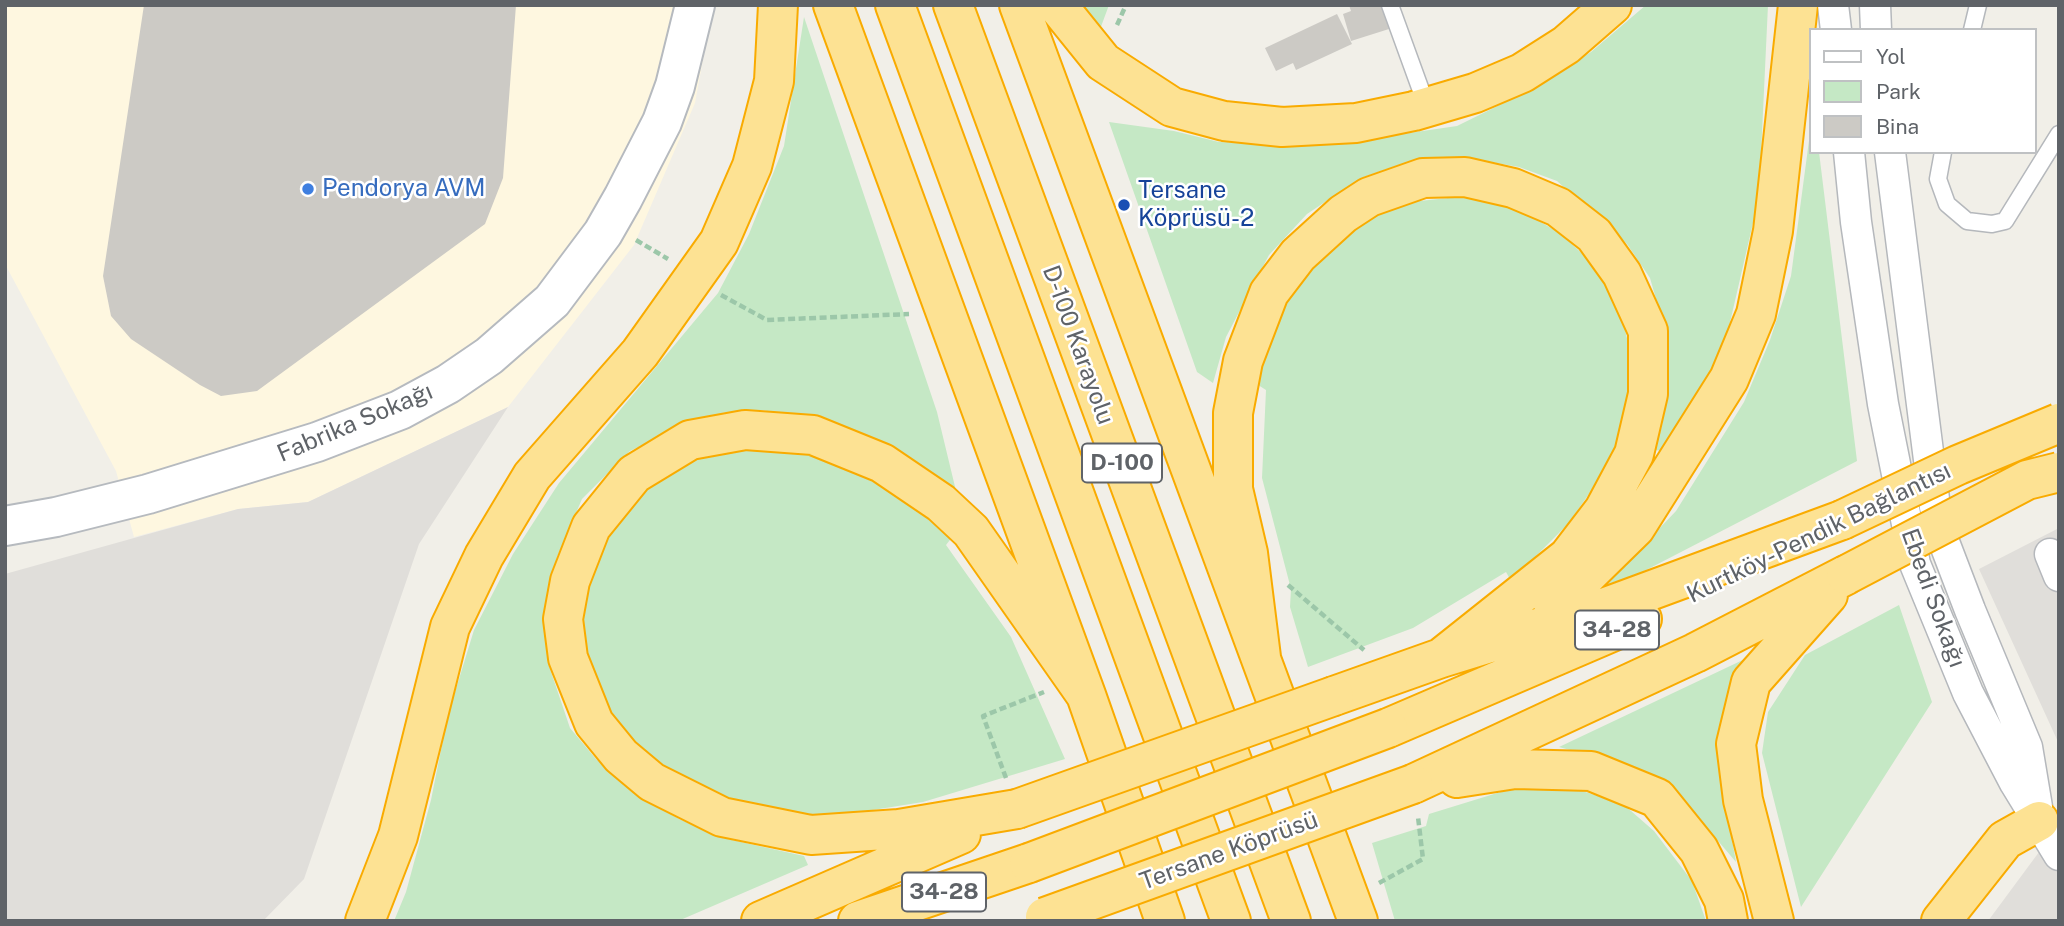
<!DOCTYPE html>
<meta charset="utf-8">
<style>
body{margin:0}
#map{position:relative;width:2064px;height:926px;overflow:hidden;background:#f1efe8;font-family:"Public Sans",sans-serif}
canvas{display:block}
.frame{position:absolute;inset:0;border:7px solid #5f6368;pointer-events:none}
.legend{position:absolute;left:1809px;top:28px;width:228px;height:126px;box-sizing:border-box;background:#fff;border:2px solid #bfc1c3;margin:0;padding:9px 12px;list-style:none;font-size:21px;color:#5f6368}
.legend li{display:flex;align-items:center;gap:14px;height:35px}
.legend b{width:35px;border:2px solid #bfc1c3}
</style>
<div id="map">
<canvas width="2064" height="926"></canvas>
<div class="frame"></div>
<ul class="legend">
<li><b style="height:9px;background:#fff"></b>Yol</li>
<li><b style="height:19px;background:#c5e8c5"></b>Park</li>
<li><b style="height:19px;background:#cccac5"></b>Bina</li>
</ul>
</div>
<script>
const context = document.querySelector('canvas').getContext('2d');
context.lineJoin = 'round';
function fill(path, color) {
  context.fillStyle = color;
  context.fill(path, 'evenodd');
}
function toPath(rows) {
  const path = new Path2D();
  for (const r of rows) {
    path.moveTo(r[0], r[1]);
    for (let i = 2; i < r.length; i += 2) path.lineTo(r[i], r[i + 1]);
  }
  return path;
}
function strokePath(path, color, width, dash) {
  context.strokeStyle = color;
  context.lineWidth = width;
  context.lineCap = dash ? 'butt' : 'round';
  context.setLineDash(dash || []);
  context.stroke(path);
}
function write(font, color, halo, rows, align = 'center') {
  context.font = font + ' "Public Sans",sans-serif';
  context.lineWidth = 5;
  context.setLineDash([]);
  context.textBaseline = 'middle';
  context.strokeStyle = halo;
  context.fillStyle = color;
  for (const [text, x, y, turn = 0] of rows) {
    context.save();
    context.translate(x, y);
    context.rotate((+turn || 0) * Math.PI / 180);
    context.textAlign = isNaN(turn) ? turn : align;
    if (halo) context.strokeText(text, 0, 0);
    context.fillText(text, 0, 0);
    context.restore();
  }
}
fill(toPath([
 [5,5,713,5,695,103,634,245,508,407,308,502,238,509,134,537,116,471,5,264]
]), '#fef7e0');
fill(toPath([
 [508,407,419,544,304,879,263,921,5,921,5,574,238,509,308,502],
 [2059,528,2059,744,1979,569],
 [2059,825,2059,921,1988,921]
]), '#e0deda');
fill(toPath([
 [1080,5,1109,5,1099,32],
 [1646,5,1768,5,1759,197,1725,344,1668,452,1655,450,1662,426,1669,344,1650,278,1627,244,1557,181,1519,167,1479,160,1398,165,1361,178,1307,214,1269,255,1226,337,1213,383,1197,372,1109,122,1174,131,1219,142,1270,143,1354,141,1457,126,1530,90,1591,52],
 [804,17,937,412,957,495,826,420,761,410,722,413,680,427,630,451,582,499,557,557,544,609,548,663,570,728,596,759,636,793,679,819,723,838,804,856,808,865,678,921,394,921,406,892,431,800,448,715,474,630,513,554,559,483,718,293,749,234,784,146],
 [1810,133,1810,152,1819,152,1857,461,1594,597,1676,511,1744,402,1770,340,1791,276],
 [1457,197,1514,206,1561,234,1601,271,1622,316,1631,356,1631,392,1620,438,1600,478,1568,524,1511,581,1506,572,1413,628,1308,667,1290,607,1291,589,1262,478,1266,390,1255,383,1288,294,1343,228,1401,203],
 [765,444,815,452,887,486,953,536,946,545,1011,637,1065,759,923,802,829,817,794,816,691,791,643,755,603,703,583,654,580,613,599,542,643,485,681,462],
 [1899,605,1932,702,1801,907,1762,753,1768,712,1805,655],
 [1747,658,1721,776,1736,862,1678,794,1629,766,1559,747],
 [1520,786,1576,789,1623,804,1654,831,1692,881,1706,921,1395,921,1372,843,1426,826,1429,814]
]), '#c5e8c5');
fill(toPath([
 [144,5,516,5,503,178,485,224,257,391,221,396,200,385,131,339,111,316,103,276],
 [1349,5,1381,5,1389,29,1351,41,1343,14,1351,11],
 [1337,14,1352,44,1296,70,1293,63,1276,71,1265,48]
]), '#cccac5');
const lane = toPath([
 [1390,5,1427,107],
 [1972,30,1978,5],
 [1943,152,1938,179,1947,204,1967,221,1992,224,2005,221,2059,134]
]);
const street = toPath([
 [1833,5,1836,30],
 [1875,5,1876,30],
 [1849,152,1856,222,1883,404,1915,564,1968,693,2015,783,2059,855],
 [1890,152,1935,507,1944,542,1970,610,2027,747,2037,807],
 [2050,554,2059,576]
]);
const secondary = toPath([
 [5,526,56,517,148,494,317,442,400,410,448,384,489,356,552,301,603,233,623,198,662,122,675,86,695,5]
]);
const highway = toPath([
 [833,5,1086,695,1165,921],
 [895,5,1231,921],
 [953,5,1291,921],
 [1019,5,1358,921],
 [1057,5,1103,62,1172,107,1224,121,1282,127,1356,123,1414,111,1475,93,1522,73,1566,45,1612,5],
 [1551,599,1587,575,1635,528,1729,379,1756,314,1773,231,1798,5],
 [1261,657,1248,553,1233,489,1233,413,1243,361,1269,293,1298,255,1343,214,1369,197,1423,178,1465,177,1513,188,1558,207,1594,235,1622,274,1648,331,1648,394,1634,454,1604,510,1568,557,1441,658],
 [1334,696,1441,658,1606,607,1842,520],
 [1388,728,1642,619],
 [1457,778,1515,769,1591,771,1657,798,1699,850,1724,900,1728,921],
 [1413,784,1695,653,1846,575],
 [1017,809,899,829,811,835,722,817,652,782,621,756,594,723,568,658,563,619,570,581,591,527,634,474,690,440,745,430,813,435,882,463,941,503,971,531,1086,695],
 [365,921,398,836,450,627,484,556,532,476,640,353,719,242,752,166,774,81,778,5],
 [761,921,961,834],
 [858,921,1029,863],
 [1774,921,1743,800,1736,744,1751,682,1828,595],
 [1941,921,2005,840,2039,821]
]);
strokePath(lane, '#b5b8bc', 19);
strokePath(street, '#b5b8bc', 33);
strokePath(secondary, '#b6babf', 42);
strokePath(highway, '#f9ab00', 42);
strokePath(toPath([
 [1117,25,1126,5],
 [636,240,668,259],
 [721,295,767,320,909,314],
 [1288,585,1364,650],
 [1006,778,983,716,1044,692],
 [1379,883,1423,859,1418,817]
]), '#9cc7a9', 4.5, [7, 3.5]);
strokePath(lane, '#fff', 16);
strokePath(street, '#fff', 30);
strokePath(secondary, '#fff', 38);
strokePath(highway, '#fde293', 38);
const highwayBridge = toPath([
 [1842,520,1958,465,2059,423],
 [1846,575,2027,480,2059,472],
 [1017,809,1334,696],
 [1029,863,1388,728],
 [1045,917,1413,784]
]);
strokePath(highwayBridge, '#f9ab00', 42, []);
strokePath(highwayBridge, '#fde293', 38);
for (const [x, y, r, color] of [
 [308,189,7,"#3f7fe0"],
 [1124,205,7,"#1a4fb4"]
]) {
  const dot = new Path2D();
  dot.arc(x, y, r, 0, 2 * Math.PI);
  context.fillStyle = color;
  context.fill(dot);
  strokePath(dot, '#fff', 2.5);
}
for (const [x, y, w] of [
 [1122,463,80],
 [1617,630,84],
 [944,892,84]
]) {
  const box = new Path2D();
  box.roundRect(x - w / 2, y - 19.5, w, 39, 5);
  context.fillStyle = '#fff';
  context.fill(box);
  strokePath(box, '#5f6368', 2);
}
write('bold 23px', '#5f6368', null, [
 ["D-100",1122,463],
 ["34-28",1617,630],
 ["34-28",944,892]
]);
write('24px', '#366cbe', '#fff', [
 ["Pendorya AVM",322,189]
], 'left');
write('24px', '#164399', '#fff', [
 ["Tersane",1138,191],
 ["Köprüsü-2",1138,219]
], 'left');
write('24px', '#5f6368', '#fff', [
 ["D-100 Karayolu",1078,345,70],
 ["Fabrika Sokağı",355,423,-23],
 ["Kurtköy-Pendik Bağlantısı",1819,533,-26],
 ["Ebedi Sokağı",1933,598,70],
 ["Tersane Köprüsü",1229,851,-20]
]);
</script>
